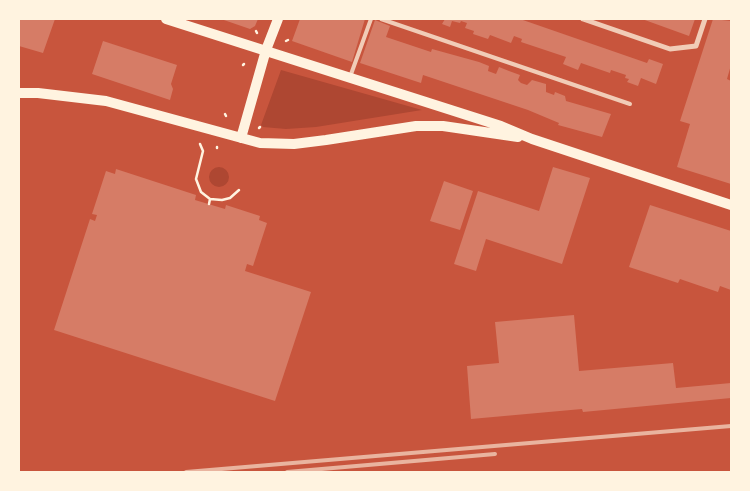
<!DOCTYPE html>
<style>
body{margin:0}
#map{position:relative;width:750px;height:491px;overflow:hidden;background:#c8553d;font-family:"Fira Sans Condensed",sans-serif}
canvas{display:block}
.frame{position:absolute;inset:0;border:20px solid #fff3e0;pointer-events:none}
</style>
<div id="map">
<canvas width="750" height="491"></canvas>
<div class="frame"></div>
</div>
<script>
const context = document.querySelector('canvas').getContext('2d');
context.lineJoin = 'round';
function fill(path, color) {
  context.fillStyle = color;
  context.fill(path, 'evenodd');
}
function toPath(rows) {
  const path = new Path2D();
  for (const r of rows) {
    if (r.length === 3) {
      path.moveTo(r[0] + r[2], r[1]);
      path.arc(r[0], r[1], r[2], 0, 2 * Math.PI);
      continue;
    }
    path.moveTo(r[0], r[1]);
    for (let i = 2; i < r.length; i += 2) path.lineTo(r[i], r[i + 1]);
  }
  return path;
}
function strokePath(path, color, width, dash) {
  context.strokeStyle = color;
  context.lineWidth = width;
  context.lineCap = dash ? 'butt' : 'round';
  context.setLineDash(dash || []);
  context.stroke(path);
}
fill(toPath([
 [281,70,422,110,316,127,286,129,263,127,261,125],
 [219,177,10]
]), '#ae4732');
fill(toPath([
 [19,19,55,19,43,53,19,46],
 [221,19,258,19,255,26,250,29],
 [300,19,365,19,352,62,292,41],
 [445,19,520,19,647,63,649,59,663,64,656,84,641,78,638,86,627,82,629,79,625,78,626,75,611,70,610,73,581,63,578,70,563,64,566,57,521,42,522,39,514,36,511,43,490,35,488,39,473,34,474,31,465,28,467,23,461,21,460,23,452,21,450,27,442,24],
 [642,19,695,19,689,36],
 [713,19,731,21,731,65,727,79,731,81,731,184,677,167,690,124,680,121],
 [375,20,390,26,386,37,431,52,432,49,479,62,489,66,488,71,496,74,499,67,509,71,520,75,518,80,521,83,527,85,532,80,546,84,546,92,554,95,555,92,565,96,566,101,611,114,602,137,558,125,559,123,528,110,423,75,421,83,360,63],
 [103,41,177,65,171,84,173,89,170,100,92,74],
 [553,167,590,178,562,264,486,239,476,271,454,264,478,191,539,211],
 [116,169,196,195,195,200,225,209,226,205,260,216,259,220,267,223,253,266,247,264,245,271,311,292,275,401,54,330,90,219,95,221,97,215,92,214,106,171,115,174],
 [444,181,473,191,460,230,430,221],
 [650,205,731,231,731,290,720,286,718,292,680,279,678,283,629,267],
 [574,315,579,371,673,363,676,388,731,383,731,398,583,412,582,409,471,419,467,366,499,363,495,322]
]), '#d67c66');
strokePath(toPath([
 [256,31,257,33],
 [286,41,288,40],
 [243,65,244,64],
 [225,114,226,116],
 [259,128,260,127],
 [200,144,203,151,196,179,201,192,210,199,222,200,230,198,239,190],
 [217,148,217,147],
 [209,204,210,199]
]), '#fff3e0', 2.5);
strokePath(toPath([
 [381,19,630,104],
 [350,77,371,19]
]), '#f1ccb7', 4);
strokePath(toPath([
 [583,19,670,49,696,46,705,19]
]), '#f1ccb7', 5);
strokePath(toPath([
 [166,19,501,126,532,139,731,205],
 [19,93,38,93,106,101,260,143,294,144,326,140,416,126,443,126,518,137],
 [241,138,266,50,278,19]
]), '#fff3e0', 10);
strokePath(toPath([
 [186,472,731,426],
 [287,472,495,454]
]), '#e9b49f', 4);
</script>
